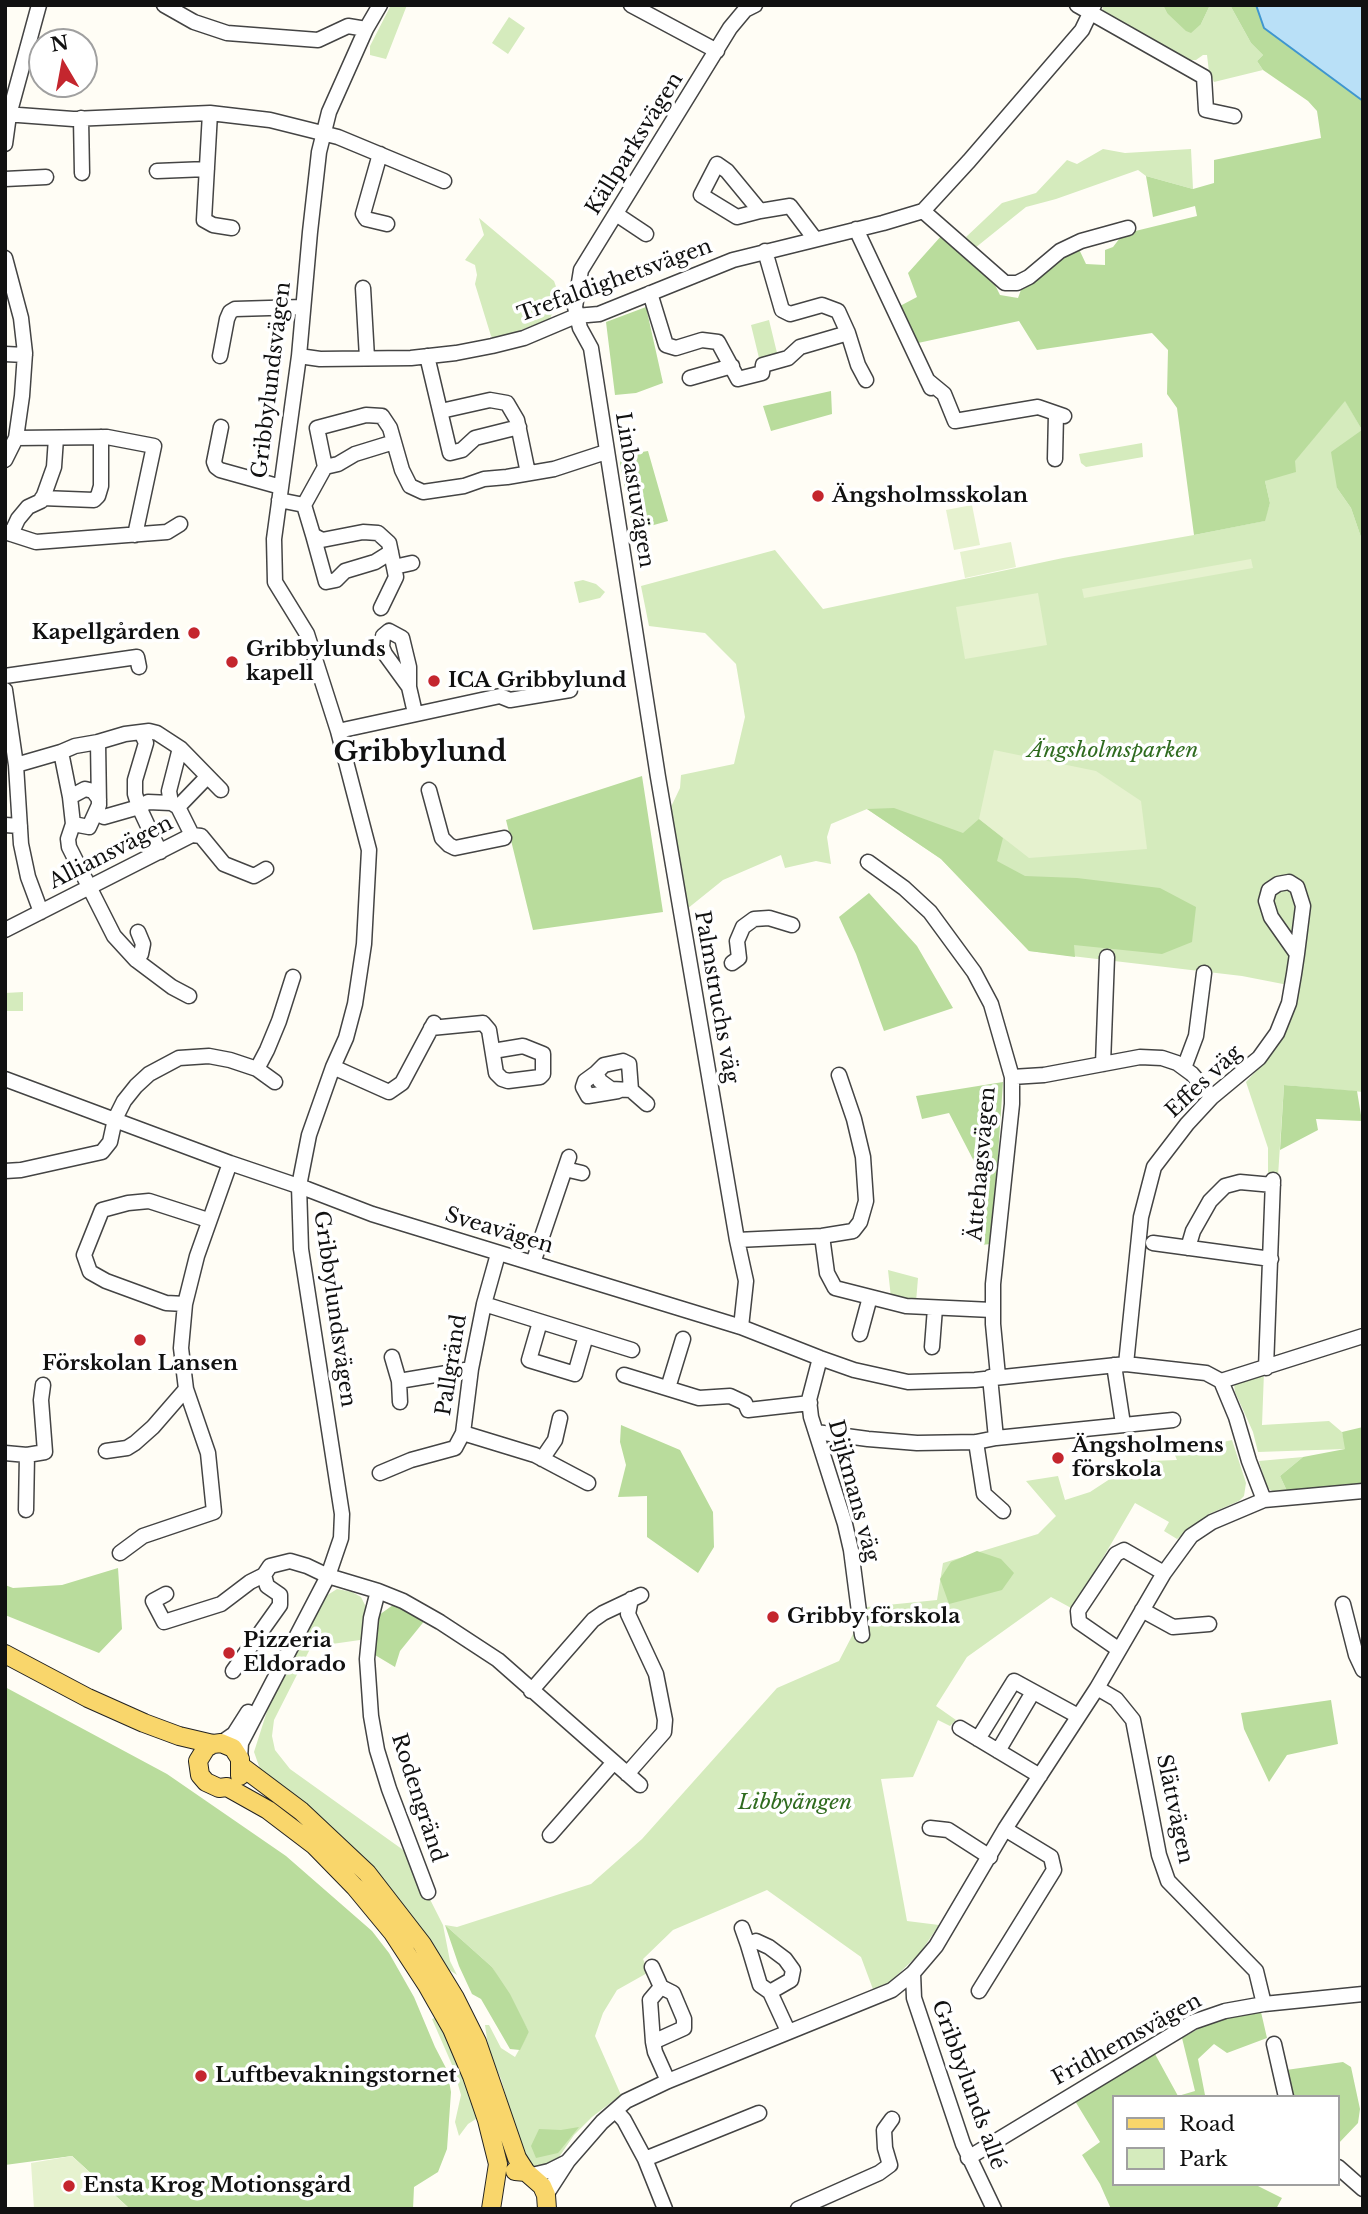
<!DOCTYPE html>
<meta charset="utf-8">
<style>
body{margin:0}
#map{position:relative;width:1368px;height:2214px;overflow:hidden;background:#fffdf5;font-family:"Libre Baskerville",serif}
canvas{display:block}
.frame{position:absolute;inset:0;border:7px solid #111;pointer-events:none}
.legend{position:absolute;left:1112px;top:2095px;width:228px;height:91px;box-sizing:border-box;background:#fff;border:2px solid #a0a0a0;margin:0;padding:9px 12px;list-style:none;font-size:21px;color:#111}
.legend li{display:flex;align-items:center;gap:14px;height:35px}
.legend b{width:35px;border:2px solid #a0a0a0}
.north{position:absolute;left:28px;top:28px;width:70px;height:70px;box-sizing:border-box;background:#fff;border:2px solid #a0a0a0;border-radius:50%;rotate:350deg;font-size:19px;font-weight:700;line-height:28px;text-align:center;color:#111}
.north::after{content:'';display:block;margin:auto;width:24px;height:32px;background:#c4262e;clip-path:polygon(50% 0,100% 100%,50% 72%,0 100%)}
</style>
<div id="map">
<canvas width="1368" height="2214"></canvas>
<div class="frame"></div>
<ul class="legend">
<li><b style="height:9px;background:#f9d66b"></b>Road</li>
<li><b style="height:19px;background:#d5ebbd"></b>Park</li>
</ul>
<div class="north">N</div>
</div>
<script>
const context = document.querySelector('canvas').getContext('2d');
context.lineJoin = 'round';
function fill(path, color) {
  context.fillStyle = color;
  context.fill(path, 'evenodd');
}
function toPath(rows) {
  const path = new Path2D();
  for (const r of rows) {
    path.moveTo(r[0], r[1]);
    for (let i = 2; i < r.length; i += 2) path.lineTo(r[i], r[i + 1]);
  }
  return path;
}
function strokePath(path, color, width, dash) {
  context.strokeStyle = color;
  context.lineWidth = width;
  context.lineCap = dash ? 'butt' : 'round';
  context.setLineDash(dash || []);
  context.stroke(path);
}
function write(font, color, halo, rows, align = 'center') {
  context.font = font + ' "Libre Baskerville",serif';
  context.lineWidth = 7;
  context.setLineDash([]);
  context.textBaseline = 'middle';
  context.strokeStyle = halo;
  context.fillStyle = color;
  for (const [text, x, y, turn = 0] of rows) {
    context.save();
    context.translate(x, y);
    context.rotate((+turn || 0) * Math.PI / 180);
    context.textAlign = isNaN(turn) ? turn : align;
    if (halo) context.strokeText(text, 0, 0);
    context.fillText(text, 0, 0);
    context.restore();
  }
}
fill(toPath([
 [391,5,407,5,386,59,370,55,370,46],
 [1102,5,1163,5,1167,13,1201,24,1210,5,1230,5,1251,43,1263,55,1257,61,1263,70,1214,82,1209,72,1207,55,1203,55,1196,60,1190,60,1104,17],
 [509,17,525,28,508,54,492,43],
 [1103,149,1125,153,1191,149,1193,189,1146,176,1138,170,1056,199,1026,207,975,248,966,237,1002,203,1036,193,1067,160,1077,164],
 [479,218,554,281,559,295,550,319,495,340,491,336,475,284,477,275,475,265,465,260,484,235],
 [769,320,778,357,760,362,751,325],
 [1345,400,1362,430,1337,488,1351,508,1363,543,1363,1092,1284,1085,1278,1176,1268,1177,1268,1148,1246,1082,1266,1060,1298,982,1283,984,1242,976,1029,951,941,859,867,809,831,824,827,837,831,864,816,861,785,868,781,855,723,880,687,909,670,809,680,788,681,775,734,764,745,717,736,664,705,633,649,626,641,586,775,550,823,609,1063,558,1194,535,1264,521,1270,503,1265,481,1294,461],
 [1142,443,1143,457,1086,467,1081,463,1079,454],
 [583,580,596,584,605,592,600,598,579,603,574,582],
 [23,992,23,1011,5,1011,5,993],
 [888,1270,918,1278,916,1302,891,1298],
 [1264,1372,1262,1425,1329,1421,1342,1432,1346,1449,1258,1452,1253,1432,1235,1392,1234,1384],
 [1232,1440,1246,1483,1244,1496,1239,1501,1209,1514,1177,1539,1164,1531,1169,1522,1135,1503,1073,1609,1051,1597,967,1657,936,1706,956,1720,950,1726,938,1720,913,1777,881,1779,907,1921,939,1925,920,1953,888,1984,874,1992,861,1957,767,1890,673,1930,643,1959,649,1972,617,1990,603,2013,595,2036,621,2095,592,2117,574,2135,557,2160,542,2168,535,2168,528,2163,522,2151,501,2079,489,2053,485,2025,489,2025,501,2048,515,2057,529,2032,492,1967,445,1925,457,1927,591,1884,642,1839,777,1688,839,1661,867,1607,937,1600,943,1563,1038,1534,1056,1516,1026,1481,1058,1476,1065,1500,1090,1492,1116,1475,1151,1461,1177,1460,1174,1453],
 [1303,1457,1280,1476,1287,1491,1363,1487,1276,1493,1267,1488,1259,1461],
 [337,1589,352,1592,361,1597,367,1609,364,1636,360,1640,311,1647,274,1720,272,1736,275,1750,290,1769,406,1852,443,1925,450,1961,457,1975,448,1969,393,1894,310,1811,260,1769,254,1752,269,1705,326,1596],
 [439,2016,474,2096,479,2117,468,2124,459,2136,455,2122,461,2095,453,2067,432,2019]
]), '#d5ebbd');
fill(toPath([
 [1163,5,1210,5,1201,24,1191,33,1186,31,1167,13],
 [1230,5,1256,5,1264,28,1363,101,1363,543,1351,508,1337,488,1331,452,1362,430,1345,401,1295,461,1296,472,1265,481,1270,503,1265,521,1194,535,1177,408,1167,394,1168,350,1152,333,1037,350,1019,321,918,343,900,306,917,297,908,273,942,235,992,279,1000,295,1018,298,1022,287,1053,263,1078,247,1086,264,1105,265,1105,250,1113,247,1123,234,1197,216,1195,206,1153,217,1146,176,1193,189,1214,183,1214,160,1321,138,1317,111,1308,101,1263,70,1257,61,1263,55,1251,43],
 [646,307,663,383,636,393,615,395,606,322],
 [831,391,832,414,771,431,763,406],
 [648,451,668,521,636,530,631,519,620,463,623,455],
 [642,776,663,912,533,930,506,820],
 [894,808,963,833,979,819,1003,838,997,861,1025,876,1077,878,1160,888,1196,907,1192,942,1162,954,1074,945,1075,957,1029,951,941,859,867,809],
 [869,893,917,946,953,1008,884,1031,856,954,839,917],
 [1003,1082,992,1244,979,1245,980,1199,989,1182,979,1171,949,1113,922,1119,916,1096],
 [1284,1085,1357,1091,1362,1121,1316,1119,1318,1130,1280,1150],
 [621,1425,680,1450,713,1512,714,1547,698,1573,647,1537,647,1496,618,1497,626,1465,620,1442],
 [1363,1427,1363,1485,1287,1491,1280,1476,1303,1457,1345,1449,1342,1432],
 [977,1551,1001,1559,1014,1573,1002,1590,949,1604,940,1579,951,1562],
 [118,1568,122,1629,99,1653,5,1615,5,1585,13,1588,62,1585],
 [393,1605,426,1619,400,1651,395,1667,375,1655,379,1615],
 [5,1687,167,1774,286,1856,372,1931,389,1953,414,1997,435,2047,447,2070,451,2092,447,2149,438,2172,414,2187,413,2209,130,2209,72,2156,5,2165],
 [1331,1700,1338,1744,1287,1755,1269,1782,1244,1729,1241,1713],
 [445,1925,492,1967,510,1994,529,2032,520,2050,510,2049,481,1999,472,1994,459,1966],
 [1261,2012,1267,2038,1227,2053,1214,2044,1198,2059,1205,2095,1203,2097,1114,2097,1114,2184,1254,2184,1282,2198,1276,2209,1111,2209,1100,2184,1082,2155,1100,2142,1075,2101,1155,2054,1178,2096,1195,2091,1182,2038,1216,2019],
 [1343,2062,1351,2067,1360,2109,1358,2123,1338,2144,1338,2097,1292,2097,1286,2070],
 [579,2127,558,2153,536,2158,531,2146,539,2129,561,2130]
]), '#b9dc9c');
fill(toPath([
 [972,505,980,545,954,550,946,510],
 [1011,542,1016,567,965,578,960,552],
 [1251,559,1253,568,1084,598,1082,589],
 [1038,593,1047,645,965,659,956,607],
 [994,750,1096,771,1141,801,1147,849,1029,858,979,819],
 [72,2156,130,2209,34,2209,31,2163]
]), '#e6f2cf');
const water = toPath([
 [1256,5,1363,5,1363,101,1264,28,1256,5]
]);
fill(water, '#b9e0f7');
strokePath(water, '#3f96cf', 2);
const minor = toPath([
 [164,5,194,22,227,33,318,40,348,26,366,29],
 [631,5,717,51],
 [1077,5,1204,77,1206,110,1234,116],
 [27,49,42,51],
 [210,113,204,220,213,225,232,228],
 [5,114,73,119,210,113,270,120,338,137,444,181],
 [81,118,82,173],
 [5,144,9,115,39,5],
 [380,154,363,214,366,219,387,224],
 [157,171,207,169],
 [5,179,46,177],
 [760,211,737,217,701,195,717,164,727,171,760,211,790,206,815,239],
 [923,211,1005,283,1017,283,1029,277,1060,251,1081,241,1128,228],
 [616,214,646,234],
 [856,229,931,388],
 [765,251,782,310,790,314,822,305,838,311,848,333],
 [5,258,21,318,25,353,22,396,16,438,5,460],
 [363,288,367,358],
 [650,293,666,345,676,348,702,340,718,342,738,379,762,373,763,365,788,358,800,347,848,333,858,365,866,380],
 [5,354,25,355],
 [220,356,227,319,230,312,235,309,303,307],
 [299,356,320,359,411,358,456,353,492,346,524,338,576,316,599,314,733,260,883,223,923,211,969,161,1082,30,1094,5],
 [427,356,450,453,462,450,475,438,519,427],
 [690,378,732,366],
 [927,380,944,394,955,421,1038,407,1064,416],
 [441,411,490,400,507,403,517,420,528,473],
 [221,427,214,462,216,467,220,470,281,487],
 [16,438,107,437,154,446,135,535],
 [1055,459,1056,414],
 [325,467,338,464,355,454,394,442],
 [42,498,94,500,98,496,101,486,101,437],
 [279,500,304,505,325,467,317,428,366,415,382,416,390,428,402,470,410,486,423,492,464,486,484,479,507,477,554,469,606,452],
 [304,505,313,535,322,540,363,532,378,533,389,543,396,577,381,608],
 [5,532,36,542,167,532,180,524],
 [11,534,18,519,28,507,41,501,44,495,54,467,56,438],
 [313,535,326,582,336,580,345,571,375,562,391,552],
 [394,567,412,563],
 [5,676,137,657,139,667],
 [409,687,409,667,402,638,389,631,383,636,382,647,385,654,409,687,415,713],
 [5,690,16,765,21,844,28,877,41,912],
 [338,731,500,696,510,700,570,690],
 [141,732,149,731,157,733,180,748,221,790],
 [98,742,125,734,141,732,146,743,135,780,135,794,139,807,148,802,171,803,169,791,180,748],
 [61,752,75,746,98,742,99,805,89,827,73,824],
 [16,765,61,752,70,797,73,824,68,839,69,847,114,936,136,960,172,987,189,996],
 [429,790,442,838,449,845,455,848,504,838],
 [70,797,85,789,93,791,99,799],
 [173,804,178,807,192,835],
 [178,807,207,777],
 [96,813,104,817,139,807,160,852],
 [5,825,20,826],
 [868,862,904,888,930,912,974,972,991,1004,1012,1077,1012,1104,993,1284,993,1324,998,1376],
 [5,930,192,835,201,836,224,864,254,876,266,869],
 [136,960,141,954,143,944,138,932],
 [732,963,739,958,737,941,743,927,754,919,769,918,792,925],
 [431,1028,483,1023,489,1030,496,1073,502,1079,508,1081,540,1077,543,1074,543,1054,523,1046,493,1051],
 [1103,1064,1107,957],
 [333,1067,389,1092,402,1083,434,1023],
 [1184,1068,1196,1036,1204,973],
 [257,1069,275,1082],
 [596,1073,585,1081,583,1087,588,1096,618,1091],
 [1012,1077,1044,1075,1140,1057,1162,1058,1177,1063,1192,1074,1212,1097],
 [5,1079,230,1163,307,1189,372,1214,741,1327,820,1358,854,1370,908,1382,975,1380,1126,1364,1206,1373,1221,1381,1236,1417,1249,1461,1264,1500],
 [631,1090,611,1089,600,1081,596,1073,604,1065,623,1061,629,1064,631,1090,647,1104],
 [565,1169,582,1173],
 [5,1171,21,1170,102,1152,110,1142,115,1119,124,1101,136,1086,149,1074,179,1058,209,1056,230,1060,257,1069,267,1050,279,1021,293,977],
 [822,1236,827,1273,835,1288,906,1306,992,1310],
 [737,1240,822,1236,853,1231,860,1222,866,1201,863,1157,854,1119,839,1075],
 [1153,1243,1271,1259],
 [1188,1248,1193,1231,1210,1201,1225,1186,1240,1182,1273,1185],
 [498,1254,484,1304,471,1369,463,1433,535,1455,588,1483],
 [533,1263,569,1157],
 [185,1304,166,1303,106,1281,90,1272,84,1255,102,1210,128,1203,149,1201,208,1220],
 [484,1304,632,1350],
 [540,1322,529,1360,575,1374,586,1336],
 [741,1327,746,1281,737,1240,658,777,591,348,580,328,575,307,581,270,730,28,745,10,755,5],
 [860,1334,870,1297],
 [932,1347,935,1308],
 [392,1357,399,1381,400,1402],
 [820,1358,809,1400,811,1417,845,1524,851,1550,862,1635],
 [1126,1364,1141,1217,1154,1167,1187,1124,1212,1097,1259,1058,1277,1033,1289,1003,1294,974,1297,954,1303,906,1297,887,1289,882,1278,884,1269,890,1266,901,1271,917,1297,954],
 [1114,1365,1123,1424],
 [1266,1368,1273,1180],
 [624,1375,699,1398,730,1396,745,1403,748,1410,810,1403],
 [990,1377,996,1438],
 [399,1381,471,1369],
 [1221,1381,1363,1336],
 [668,1388,683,1339],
 [816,1432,868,1439,917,1443,976,1442,996,1438,1173,1420],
 [976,1442,984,1494,1003,1511],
 [106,1451,127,1448,135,1443,153,1427,186,1389],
 [5,1453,27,1455,45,1452,41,1400,43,1385],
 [542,1459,555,1440,560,1418],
 [380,1473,411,1460,455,1448,463,1433],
 [26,1510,27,1455],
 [120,1553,143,1536,214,1512,208,1453,186,1389,181,1348,185,1304,197,1256,230,1163],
 [378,1591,371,1618,367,1659,371,1716,377,1750,389,1789,428,1892],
 [166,1594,153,1601,164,1622,221,1604,250,1582,264,1575],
 [1343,1604,1356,1655,1363,1670],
 [1142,1610,1173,1627,1209,1624],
 [1118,1649,1079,1622,1078,1611,1116,1554,1124,1550,1164,1573],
 [233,1671,280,1605,280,1595,267,1586,264,1575,270,1566,290,1561,307,1566,328,1576,378,1591,403,1601,440,1622,498,1660,640,1785],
 [1097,1688,1116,1699,1133,1720,1159,1855,1168,1881,1256,1971,1264,2004],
 [531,1691,593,1620,603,1613,641,1595],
 [960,1728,1040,1776],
 [978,1739,1014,1681,1078,1716],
 [221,1743,234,1734,248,1712],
 [998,1751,1033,1692],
 [240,1759,241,1743,328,1576,341,1538,342,1514,301,1249,299,1186,309,1135,333,1067,346,1038,355,1004,364,944,369,850,338,731,307,634,275,582,274,539,299,356,310,232,319,152,329,112,366,29,380,5],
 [627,1774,664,1732,665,1720,656,1674,628,1614,631,1599],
 [930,1828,948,1830,990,1857],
 [550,1835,614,1762],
 [742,1928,748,1945],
 [652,1967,661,1987],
 [913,1973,914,1998,963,2144,994,2209],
 [979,1991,1054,1870,1051,1857,1005,1829],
 [770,1992,791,1980,793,1970,785,1959,769,1947,756,1941,748,1945,760,1985,770,1992,788,2031],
 [653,2042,650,2000,661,1987,673,1993,684,2019,684,2028,653,2042,655,2052,668,2081],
 [1274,2044,1286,2097],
 [616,2111,624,2120,645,2159,665,2209],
 [968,2158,1193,2022,1225,2011,1264,2004,1363,1994],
 [645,2159,759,2113],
 [1338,2167,1363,2189],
 [532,2175,549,2171,567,2162],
 [546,2195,568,2161,602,2122,626,2101,668,2081,892,1990,913,1973,936,1946,1005,1829,1097,1688,1164,1573,1191,1536,1212,1522,1264,1500,1363,1491],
 [798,2209,879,2173,890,2165,885,2148,884,2130,892,2119]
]);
const major = toPath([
 [5,1654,88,1698,144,1723,179,1736,213,1744,221,1743,233,1748,240,1759,240,1776],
 [213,1744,206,1748,198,1761,200,1775,206,1782,219,1788,227,1787,268,1810,314,1845,355,1887,393,1933,427,1985,452,2029,472,2076,487,2120,498,2164,491,2209],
 [241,1766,301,1811,367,1873,422,1944,455,1998,477,2042,517,2158,526,2172],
 [515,2171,526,2172,542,2186,546,2195,547,2209]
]);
strokePath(minor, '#444', 17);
strokePath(major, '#222', 20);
strokePath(minor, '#fff', 14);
strokePath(major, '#f9d66b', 18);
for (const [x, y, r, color] of [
 [818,496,7,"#c4262e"],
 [194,633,7,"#c4262e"],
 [232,662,7,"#c4262e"],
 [434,681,7,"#c4262e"],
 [140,1340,7,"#c4262e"],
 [1058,1458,7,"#c4262e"],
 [773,1617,7,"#c4262e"],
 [229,1653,7,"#c4262e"],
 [201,2076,7,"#c4262e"],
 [69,2186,7,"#c4262e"]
]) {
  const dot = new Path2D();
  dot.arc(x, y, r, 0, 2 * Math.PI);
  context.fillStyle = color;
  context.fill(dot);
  strokePath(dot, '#fff', 2.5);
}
write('21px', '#111', '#fff', [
 ["Källparksvägen",635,144,-58],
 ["Trefaldighetsvägen",615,281,-20],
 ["Gribbylundsvägen",272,380,-83],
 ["Linbastuvägen",634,490,81],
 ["Alliansvägen",111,853,-27],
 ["Palmstruchs väg",716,997,80],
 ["Effes väg",1204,1082,-43],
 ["Ättehagsvägen",982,1164,-85],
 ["Sveavägen",499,1231,17],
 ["Gribbylundsvägen",334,1309,82],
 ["Pallgränd",452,1365,-81],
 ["Dijkmans väg",853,1491,75],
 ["Rodengränd",418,1798,72],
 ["Slättvägen",1174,1809,78],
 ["Fridhemsvägen",1127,2040,-29],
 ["Gribbylunds allé",968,2085,70]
]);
write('bold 21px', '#111', '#fff', [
 ["Ängsholmsskolan",832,496],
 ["Kapellgården",180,633,"right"],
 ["Gribbylunds",246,650],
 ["kapell",246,674],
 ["ICA Gribbylund",448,681],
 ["Förskolan Lansen",140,1364,"center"],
 ["Ängsholmens",1072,1446],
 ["förskola",1072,1470],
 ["Gribby förskola",787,1617],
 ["Pizzeria",243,1641],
 ["Eldorado",243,1665],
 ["Luftbevakningstornet",215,2076],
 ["Ensta Krog Motionsgård",83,2186]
], 'left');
write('italic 21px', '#2f6b1f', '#fff', [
 ["Ängsholmsparken",1113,751],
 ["Libbyängen",795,1803]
]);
write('bold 28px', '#111', '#fff', [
 ["Gribbylund",420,753]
]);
</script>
